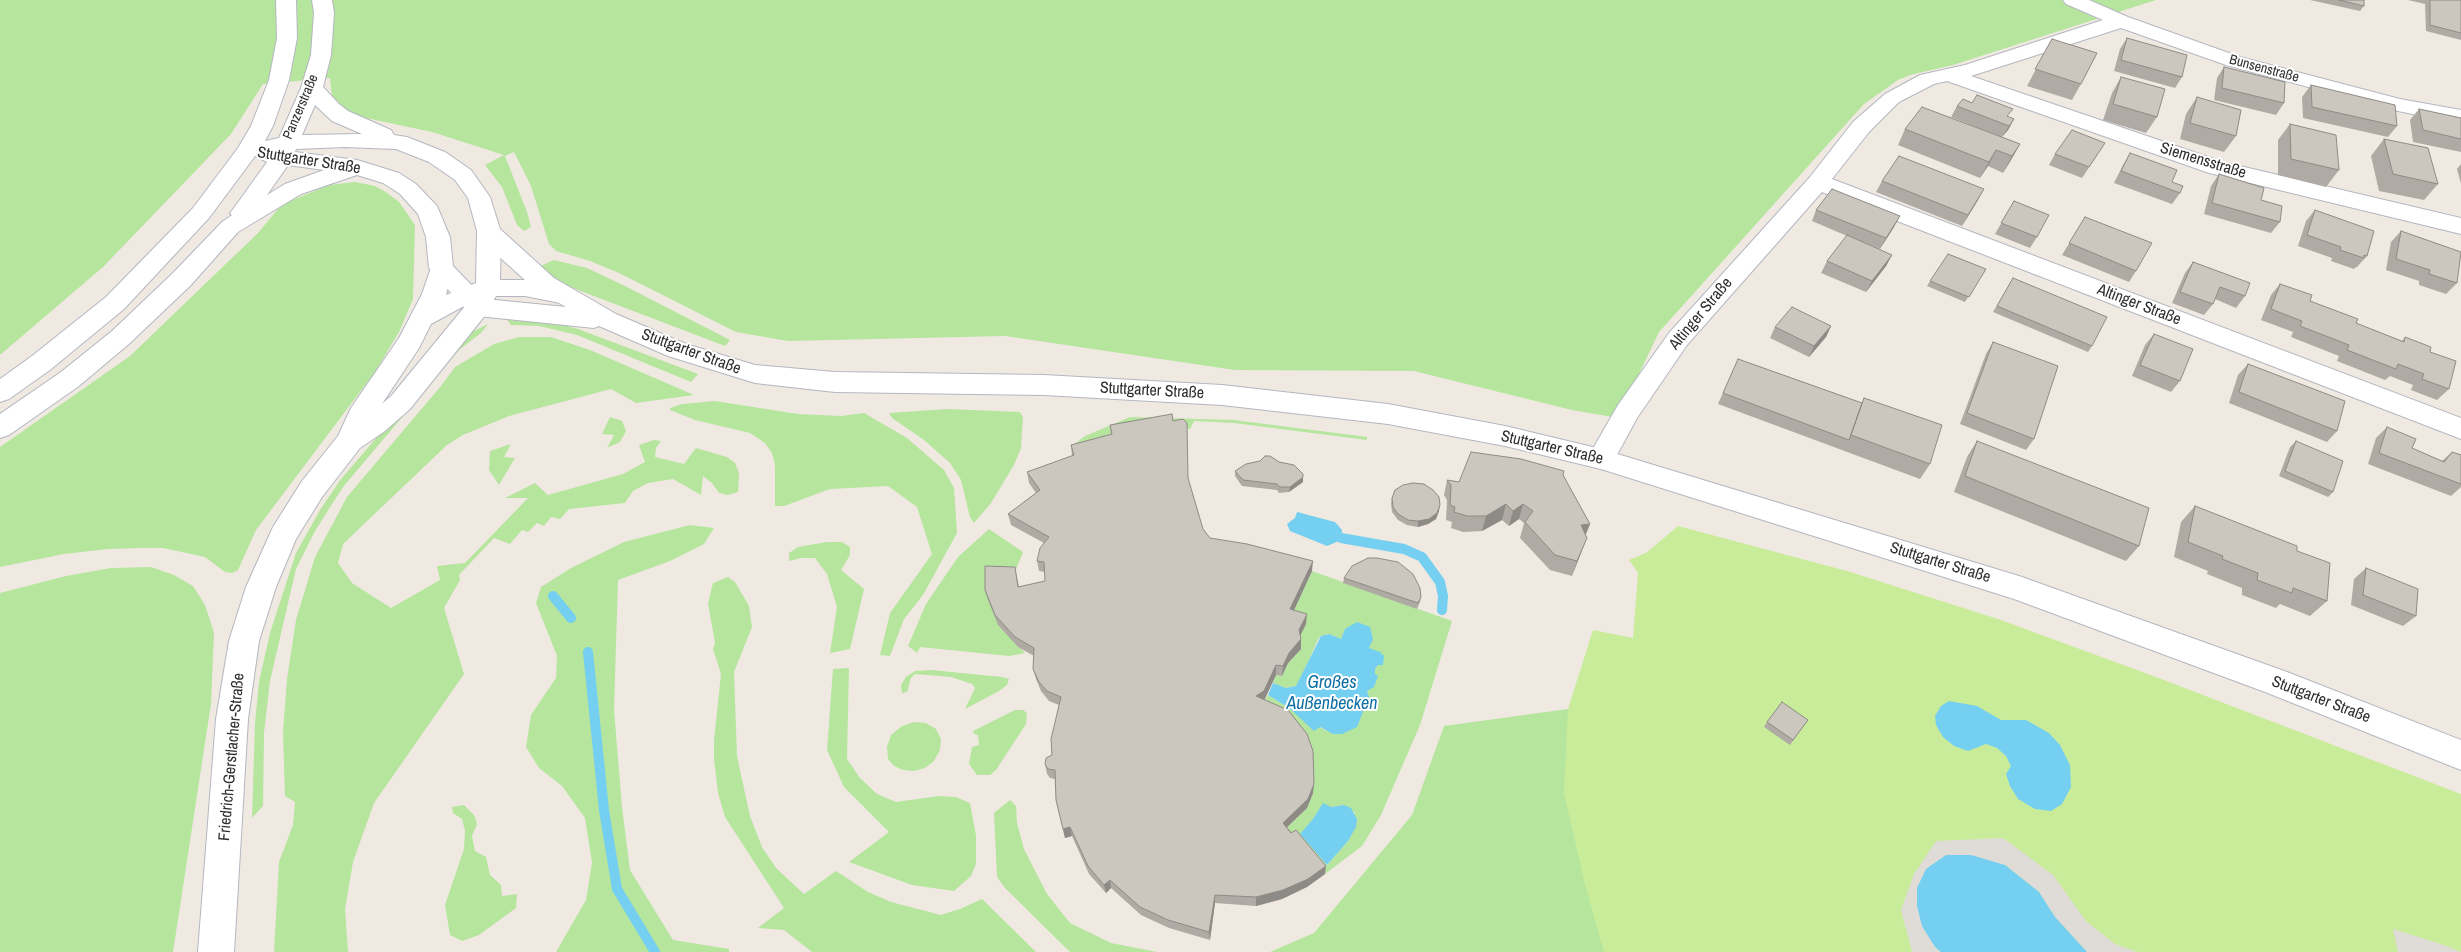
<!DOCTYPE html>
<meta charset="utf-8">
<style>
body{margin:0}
canvas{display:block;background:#efe9e1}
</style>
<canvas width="2461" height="952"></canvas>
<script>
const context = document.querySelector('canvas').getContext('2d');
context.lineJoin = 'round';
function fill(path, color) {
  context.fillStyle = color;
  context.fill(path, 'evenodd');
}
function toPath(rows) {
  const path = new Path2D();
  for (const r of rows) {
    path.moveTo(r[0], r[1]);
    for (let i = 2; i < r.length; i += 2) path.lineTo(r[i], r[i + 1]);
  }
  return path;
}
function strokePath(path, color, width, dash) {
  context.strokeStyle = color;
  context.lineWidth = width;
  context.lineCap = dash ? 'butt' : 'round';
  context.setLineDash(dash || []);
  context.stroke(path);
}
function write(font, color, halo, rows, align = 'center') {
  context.font = font + ' "Archivo Narrow",sans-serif';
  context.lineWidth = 4;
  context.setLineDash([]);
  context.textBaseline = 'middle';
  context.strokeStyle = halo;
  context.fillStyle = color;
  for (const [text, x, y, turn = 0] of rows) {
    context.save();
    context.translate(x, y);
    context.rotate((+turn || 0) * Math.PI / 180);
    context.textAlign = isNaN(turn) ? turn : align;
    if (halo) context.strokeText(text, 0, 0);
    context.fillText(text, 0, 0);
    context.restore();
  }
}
fill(toPath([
 [0,0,2156,0,1953,65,1910,75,1898,80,1864,104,1659,332,1618,418,1572,410,1414,371,1235,370,1005,336,788,341,736,332,619,273,590,261,556,251,549,244,531,186,514,152,505,156,527,212,531,227,524,231,517,225,502,187,485,165,504,155,432,132,352,115,338,104,332,96,330,78,263,84,231,134,103,267,0,355],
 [355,182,375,186,386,192,399,202,415,225,413,299,399,332,375,372,256,530,238,570,232,573,225,572,205,557,163,548,140,548,108,549,64,554,0,567,0,447,130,356,258,233,278,209,290,201,329,185],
 [554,260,587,268,625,286,730,340,725,346,573,288,553,279,538,267],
 [507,320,560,324,578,329,698,374,691,382,577,335,539,326,511,325],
 [488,324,481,333,459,350,343,487,315,531,296,569,270,681,264,733,263,806,252,818,255,723,259,682,270,633,296,553,320,510,341,479,453,349,470,333],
 [519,337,551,337,590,350,694,395,636,403,611,389,509,416,463,435,447,445,343,544,338,563,352,583,391,608,440,580,437,566,465,563,528,498,505,498,535,483,548,495,623,474,645,462,639,445,654,440,661,441,656,448,655,457,684,464,696,448,727,457,735,463,739,473,738,492,728,495,719,493,712,483,703,476,701,495,673,479,648,483,633,491,625,503,569,509,560,519,551,517,544,526,537,523,528,532,522,530,510,544,494,538,459,575,460,580,444,608,464,674,374,803,353,862,345,909,348,952,274,952,279,862,293,825,295,802,285,796,283,733,287,679,296,620,315,557,347,497,441,386,455,367,494,344],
 [715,401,798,414,841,416,864,413,907,438,944,470,954,488,957,533,923,595,904,619,890,656,880,655,890,613,932,554,917,507,888,486,830,489,784,506,775,506,775,465,772,453,765,443,750,433,695,420,670,410,670,408,682,404],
 [948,409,1020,412,1023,417,1021,448,1014,465,991,503,974,523,970,517,961,480,950,463,924,440,892,418,889,413],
 [610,417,622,421,626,431,620,442,607,448,614,435,602,434],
 [1130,417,1234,420,1367,437,1367,440,1234,423,1194,421,1190,429,1175,428,1172,422,1107,435,1106,438,1093,444,1071,450,1073,445,1085,436],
 [511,444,504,457,515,458,499,485,489,470,490,451],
 [690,525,714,528,704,544,670,561,618,580,614,710,622,807,630,870,673,940,729,949,729,952,556,952,586,900,592,863,585,818,562,786,539,768,526,747,531,715,556,678,557,656,536,603,541,587,571,568,624,542],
 [989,529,1023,552,1013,577,988,600,999,626,1025,653,1009,656,920,647,917,653,908,646,926,604,958,557],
 [827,542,842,542,850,547,850,555,841,570,864,589,850,649,830,653,837,607,827,574,815,558,801,558,789,561,789,553,798,547],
 [151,567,174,575,193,586,205,605,214,633,211,704,173,952,0,952,0,593,66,576,111,568],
 [1312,571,1452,621,1420,725,1381,815,1362,846,1325,874,1296,839,1283,831,1307,808,1313,793,1312,761,1264,701,1268,695,1326,731,1368,696,1367,691,1371,687,1375,669,1378,665,1368,648,1345,629,1341,639,1329,634,1321,636,1318,639,1299,683,1296,686,1286,688,1273,683,1276,675,1282,676,1288,663,1301,649,1290,619],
 [1323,804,1331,807,1344,805,1355,813,1348,841,1327,865,1301,834,1313,819],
 [728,577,735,582,749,606,752,627,734,672,737,756,750,816,762,847,776,868,804,894,836,871,868,892,891,902,941,915,960,909,982,899,1036,952,812,952,784,930,758,928,784,908,725,817,718,793,714,759,714,740,721,674,713,649,715,643,708,603,713,583],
 [849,668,847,759,860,778,877,794,896,802,939,796,956,797,970,803,976,836,976,864,971,876,954,891,912,885,849,862,889,832,844,787,827,750,833,669],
 [931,670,1002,677,1009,679,1007,685,999,691,965,709,975,688,972,684,951,677,915,674,911,678,907,692,902,693,901,685,906,677,915,671],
 [1620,692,1783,952,1270,952,1314,933,1412,815,1444,726,1568,709],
 [1015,710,1023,710,1027,713,1026,724,996,770,990,775,977,775,969,764,972,747,979,745,978,735,974,734,973,731],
 [914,722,926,723,936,729,941,739,940,750,934,761,925,768,914,771,903,770,894,766,888,759,887,747,891,735,902,726],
 [1010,800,1016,806,1017,823,1024,849,1047,894,1070,923,1111,943,1157,952,1070,952,1005,888,997,877,994,813],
 [464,805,474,815,477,824,472,836,475,851,486,857,490,875,501,885,502,896,517,894,516,908,479,935,462,941,450,935,445,905,464,849,465,831,462,819,453,813,452,807]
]), '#b6e59e');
fill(toPath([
 [1678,526,1847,571,1998,619,2156,677,2461,794,2461,952,1604,952,1585,885,1564,793,1568,709,1593,630,1633,638,1638,573,1629,560,1646,553]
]), '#c9ec9a');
fill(toPath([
 [2003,838,2053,875,2086,921,2115,944,2137,952,2087,952,2055,917,2039,892,2005,865,1935,947,1941,952,1912,952,1901,910,1914,874,1936,841],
 [2393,929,2444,945,2461,952,2398,952]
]), '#dfdcd8');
fill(toPath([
 [1297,512,1335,522,1342,530,1342,534,1339,541,1327,546,1290,531,1287,524,1295,518],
 [1357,622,1370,627,1373,639,1369,648,1380,652,1384,656,1383,665,1378,665,1375,669,1375,674,1378,676,1374,687,1367,691,1369,697,1357,727,1342,734,1333,734,1320,727,1314,731,1289,708,1268,695,1273,683,1286,688,1296,686,1321,636,1329,634,1341,639,1345,629],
 [1949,701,1977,706,2001,720,2026,720,2049,733,2060,745,2070,765,2071,787,2062,804,2051,811,2035,809,2018,799,2010,786,2006,774,2011,766,2006,756,1997,748,1986,744,1968,751,1954,746,1943,737,1936,725,1935,716,1941,706],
 [1323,803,1331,807,1344,805,1351,808,1357,819,1356,827,1348,841,1327,865,1300,834,1313,819],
 [1946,855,1971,855,2005,865,2039,892,2055,917,2087,952,1941,952,1935,947,1922,926,1917,906,1917,888,1926,869]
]), '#75cff0');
strokePath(toPath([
 [1341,538,1404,549,1422,557,1440,582,1443,596,1442,610],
 [553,596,571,618],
 [588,652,604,810,617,889,655,952]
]), '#75cff0', 10);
const minor = toPath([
 [2063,0,2089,0,2128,17,2240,57,2400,99,2461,110,2461,124,2398,111,2226,65,2121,28,1971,76,2223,162,2461,218,2461,234,2209,173,1947,81,1934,84,1899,102,1869,132,1832,179,2461,418,2461,439,1822,192,1687,345,1637,418,1611,466,1601,469,1591,466,1587,459,1618,405,1669,333,1810,177,1853,122,1885,94,1920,75,1965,65,2103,20,2066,4,2063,0]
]);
const tertiary = toPath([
 [489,223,497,226,501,231,500,280,525,280,560,287,569,289,572,295,569,301,560,303,525,296,496,296,487,313,410,409,385,431,360,448,322,497,296,539,276,587,259,641,248,719,234,952,198,952,216,719,229,641,246,587,273,527,302,481,338,436,351,408,399,338,422,294,433,262,441,260,449,262,453,268,446,295,476,283,477,231,481,226,489,223],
 [466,305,392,395,382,404,419,348,431,324,466,305]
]);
const secondary = toPath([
 [276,0,296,0,297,38,289,80,273,126,265,141,279,138,301,88,311,55,314,13,312,0,332,0,334,13,331,55,323,87,339,104,348,111,391,130,394,135,407,137,445,152,471,170,490,197,500,229,554,278,616,314,686,344,755,365,835,372,1044,375,1222,385,1388,404,1505,426,1601,449,2019,576,2287,672,2461,740,2461,770,2265,692,2014,599,1601,469,1505,446,1388,424,1222,405,1044,395,835,392,755,383,668,356,599,326,594,328,478,316,469,313,429,268,426,237,418,214,400,194,383,183,357,175,301,194,238,232,191,285,130,343,79,386,9,435,0,438,0,414,61,372,112,331,173,273,222,222,232,215,230,213,234,208,267,162,255,156,209,218,124,309,50,370,9,399,0,402,0,379,32,356,106,297,193,208,238,148,251,126,269,80,277,38,276,0],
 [315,105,332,121,362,134,302,135,315,105],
 [345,147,396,149,429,162,455,180,468,198,477,231,495,253,536,290,566,307,485,299,453,266,450,237,437,206,416,184,399,173,357,160,295,152,296,149,345,147],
 [288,165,324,170,285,184,267,195,288,165]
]);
strokePath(minor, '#b4b7c1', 2);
strokePath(tertiary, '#b4b7c1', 2);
strokePath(secondary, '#b4b7c1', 2);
fill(minor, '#fff');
fill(tertiary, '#fff');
fill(secondary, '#fff');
fill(toPath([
 [2310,0,2364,0,2364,6,2360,11],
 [2408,0,2461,0,2461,40,2426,31,2425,4],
 [2127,38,2182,77,2175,88,2114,71,2120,49],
 [2052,39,2081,84,2072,100,2027,86],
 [2224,67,2284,103,2276,115,2214,100,2217,78],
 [2121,77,2157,117,2146,133,2103,120,2112,93],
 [2311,85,2397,126,2388,137,2303,118,2302,97],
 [2197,97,2236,136,2224,152,2180,139,2186,114],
 [1957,106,2008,117,2014,119,2008,130,2002,137,2020,144,2011,160,2003,173,1988,166,1980,178,1898,145,1905,129,2001,137,1951,117],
 [2419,109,2461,118,2461,152,2413,142,2410,120],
 [2290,124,2339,170,2326,187,2278,175,2278,140],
 [2384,139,2438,184,2424,200,2379,191,2371,156],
 [2130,153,2172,182,2180,193,2172,204,2114,183,2123,165],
 [2055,154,2098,154,2082,178,2049,165],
 [2461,164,2461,184,2457,169],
 [2219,174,2261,200,2280,222,2271,233,2204,214,2211,186],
 [1882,181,1978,200,1962,226,1876,192],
 [2014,201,2037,237,2030,248,1995,234],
 [1816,210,1894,227,1880,249,1858,240,1892,255,1886,266,1866,292,1821,273,1827,261,1847,236,1812,221],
 [2315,210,2367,256,2357,267,2356,267,2354,269,2331,261,2332,258,2298,246,2306,221],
 [2085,217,2136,271,2129,282,2062,255],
 [2401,231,2457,283,2446,294,2419,285,2419,281,2386,270,2391,242],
 [2193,262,2245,296,2236,308,2215,299,2213,304,2204,315,2172,303,2185,273],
 [1986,269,1965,302,1927,286,1930,281],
 [2013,278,2092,346,2088,352,1993,312],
 [2280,284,2310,301,2356,323,2402,341,2405,337,2430,352,2449,389,2437,400,2411,390,2413,385,2390,376,2385,380,2337,361,2339,356,2291,337,2293,332,2261,320,2271,295],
 [1831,326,1826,337,1809,357,1770,338,1775,327],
 [2154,334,2180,381,2171,392,2132,376,2145,345],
 [1993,342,2034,439,2026,450,1960,424,1986,354],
 [1738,359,1862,403,1864,398,1930,464,1920,479,1718,404],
 [2248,364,2337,431,2327,442,2229,403,2238,375],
 [1173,421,1188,479,1203,529,1210,538,1312,571,1294,610,1306,624,1300,636,1301,639,1301,649,1288,663,1282,676,1276,675,1264,700,1313,793,1307,808,1287,827,1325,874,1307,887,1282,899,1256,906,1215,903,1210,940,1169,928,1141,915,1111,888,1106,893,1089,874,1072,836,1065,838,1056,800,1055,779,1050,778,1047,774,1045,764,1052,755,1059,705,1049,701,1041,691,1036,679,1033,669,1034,656,1018,647,998,625,988,600,985,590,1015,567,1019,587,1045,581,1045,572,1039,571,1037,561,1044,543,1011,525,1008,514,1036,493,1029,483,1027,472,1072,456,1071,445,1111,435,1110,425],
 [2387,427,2412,448,2442,461,2452,452,2461,455,2461,487,2451,496,2368,464,2376,438],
 [1977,441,2139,546,2126,561,1954,492,1967,457],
 [2296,441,2333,492,2328,497,2279,476,2290,447],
 [1235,471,1303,482,1289,492,1279,493,1277,490,1242,486,1235,476],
 [1563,475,1590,524,1585,536,1581,553,1572,576,1550,570,1520,538,1524,523,1519,519,1509,526,1502,520,1482,531,1463,532,1451,528,1452,522,1446,520,1447,500,1444,495,1447,480,1459,482],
 [1392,498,1439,511,1436,519,1428,524,1418,527,1407,525,1398,520,1392,512,1391,503],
 [2195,506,2297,551,2327,601,2310,616,2280,604,2276,608,2242,595,2242,588,2207,574,2208,571,2174,557,2181,522],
 [2366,568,2416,616,2403,626,2351,605,2354,579],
 [1344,578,1421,597,1420,602,1417,609,1343,583],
 [1808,720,1790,745,1764,727,1767,722]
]), '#afaba4');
fill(toPath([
 [2014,119,2008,130,2002,137,2009,126],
 [2020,144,2011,160,2003,173,2012,156],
 [1996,150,1988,166,1980,178,1989,162],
 [1984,189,1978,200,1962,226,1968,215],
 [1900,216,1894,227,1880,249,1886,238],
 [1892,255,1886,266,1866,292,1872,281],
 [1831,326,1826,337,1809,357,1814,346],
 [1303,477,1303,482,1289,492,1290,487],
 [1506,504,1502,520,1482,531,1486,516],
 [1523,504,1519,519,1509,526,1513,511],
 [1440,505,1439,511,1436,519,1428,524,1418,527,1418,521],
 [1590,524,1584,539,1581,525],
 [1587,538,1581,553,1572,576,1577,561],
 [1313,561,1312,571,1290,619,1290,609],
 [1307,614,1306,624,1298,640,1299,630],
 [1301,639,1301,649,1288,663,1282,676,1283,666,1289,653],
 [1276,665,1276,675,1264,701,1256,696],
 [1314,784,1313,793,1307,808,1283,831,1283,823],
 [1070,827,1072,836,1065,838,1063,829],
 [1326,866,1325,874,1307,887,1282,899,1256,906,1256,897],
 [1110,880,1111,888,1106,893,1104,885],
 [1215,895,1215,903,1210,940,1209,932]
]), '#8e8b86');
const building = toPath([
 [2339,0,2364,0,2364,6,2339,0],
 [2430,0,2461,0,2461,33,2430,25,2430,0],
 [2127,38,2187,55,2182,77,2121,60,2127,38],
 [2052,39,2097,53,2081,84,2035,69,2052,39],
 [2224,67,2285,82,2284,103,2222,88,2224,67],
 [2121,77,2165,89,2157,117,2113,104,2121,77],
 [2311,85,2395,105,2397,126,2312,107,2311,85],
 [1977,95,2013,109,2007,116,2014,119,2009,126,1957,106,1963,99,1972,103,1977,95],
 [2197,97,2241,110,2236,136,2190,123,2197,97],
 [1922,107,2020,144,2012,156,1996,150,1989,162,1905,129,1922,107],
 [2419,109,2461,118,2461,139,2423,130,2419,109],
 [2290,124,2336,135,2339,170,2291,159,2290,124],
 [2072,130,2105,143,2089,167,2055,154,2072,130],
 [2384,139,2428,148,2438,184,2393,174,2384,139],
 [2130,153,2177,170,2172,182,2183,186,2180,193,2121,171,2130,153],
 [1899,156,1984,189,1968,215,1882,181,1899,156],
 [2219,174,2264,188,2261,200,2282,206,2280,222,2212,203,2219,174],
 [1832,189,1900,216,1886,238,1816,210,1832,189],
 [2014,201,2049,215,2037,237,2001,223,2014,201],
 [2315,210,2374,231,2367,256,2364,255,2364,258,2340,250,2341,247,2307,235,2315,210],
 [2085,217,2152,243,2136,271,2069,243,2085,217],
 [2401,231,2461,252,2457,283,2429,274,2430,270,2396,259,2401,231],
 [1847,235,1892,255,1872,281,1827,261,1847,235],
 [1948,254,1986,269,1969,297,1930,281,1948,254],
 [2193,262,2250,283,2245,296,2220,287,2213,304,2180,292,2193,262],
 [2013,278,2107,317,2092,346,1997,306,2013,278],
 [2280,284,2312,295,2310,301,2358,319,2356,323,2404,342,2405,337,2431,347,2430,352,2456,361,2449,389,2422,379,2424,374,2398,364,2396,369,2347,350,2349,345,2300,326,2302,321,2271,309,2280,284],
 [1792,307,1831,326,1814,346,1775,327,1792,307],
 [2154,334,2193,349,2180,381,2140,365,2154,334],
 [1993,342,2058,366,2034,439,1967,413,1993,342],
 [1738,359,1862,403,1849,440,1723,393,1738,359],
 [2248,364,2345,401,2337,431,2239,392,2248,364],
 [1864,398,1942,425,1930,464,1851,435,1864,398],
 [1172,414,1173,421,1183,419,1187,423,1188,478,1203,529,1210,538,1247,544,1313,561,1290,609,1307,614,1299,630,1301,639,1289,653,1283,666,1276,665,1264,691,1256,696,1288,710,1307,734,1313,751,1314,784,1308,799,1283,823,1291,833,1296,830,1326,866,1308,879,1283,890,1256,897,1215,895,1209,932,1168,920,1140,907,1110,880,1104,885,1088,866,1070,827,1063,829,1056,800,1055,770,1048,769,1045,764,1046,758,1052,755,1051,739,1061,697,1047,691,1039,682,1033,669,1034,648,1015,637,995,615,985,590,985,566,1015,567,1018,587,1045,581,1044,562,1037,561,1040,548,1049,537,1008,514,1040,490,1027,472,1074,455,1071,445,1112,434,1110,425,1172,414],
 [2387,427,2416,439,2412,448,2444,462,2452,452,2461,455,2461,484,2379,453,2387,427],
 [1977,441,2149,508,2139,546,1965,476,1977,441],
 [2296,441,2343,461,2333,492,2285,471,2296,441],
 [1471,452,1521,459,1564,471,1563,475,1590,524,1581,525,1587,538,1577,561,1555,555,1525,522,1533,511,1523,504,1513,511,1506,504,1486,516,1467,516,1454,512,1455,507,1450,505,1451,485,1447,480,1459,482,1471,452],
 [1265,456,1270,456,1279,462,1294,465,1303,474,1303,477,1290,487,1280,487,1277,484,1243,480,1235,471,1246,464,1260,461,1265,456],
 [1413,483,1424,484,1433,490,1439,497,1440,505,1437,513,1429,519,1418,521,1408,520,1398,514,1393,507,1392,498,1395,490,1403,485,1413,483],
 [2195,506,2297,546,2297,551,2330,563,2327,601,2293,588,2292,593,2257,580,2258,573,2222,559,2223,556,2188,542,2195,506],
 [1368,558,1377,558,1398,562,1413,574,1420,588,1421,597,1418,603,1344,578,1352,566,1368,558],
 [2366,568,2418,589,2416,616,2363,595,2366,568],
 [1782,702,1808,720,1793,740,1767,722,1782,702]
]);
fill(building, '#cbc7bf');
strokePath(building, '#8e8b86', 1);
write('14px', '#2e2e2e', '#fff', [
 ["Bunsenstraße",2264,69,15],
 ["Panzerstraße",301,107,-67]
]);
write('16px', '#2e2e2e', '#fff', [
 ["Stuttgarter Straße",309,161,9],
 ["Siemensstraße",2203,161,17],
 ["Altinger Straße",2139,305,21],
 ["Altinger Straße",1701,314,-50],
 ["Stuttgarter Straße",691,352,20],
 ["Stuttgarter Straße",1152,391,3],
 ["Stuttgarter Straße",1552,448,13],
 ["Stuttgarter Straße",1940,563,17],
 ["Stuttgarter Straße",2321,700,21],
 ["Friedrich-Gerstlacher-Straße",232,757,-85]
]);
write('italic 18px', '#0d6fa3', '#fff', [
 ["Großes",1332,683],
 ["Außenbecken",1332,704]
]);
</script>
